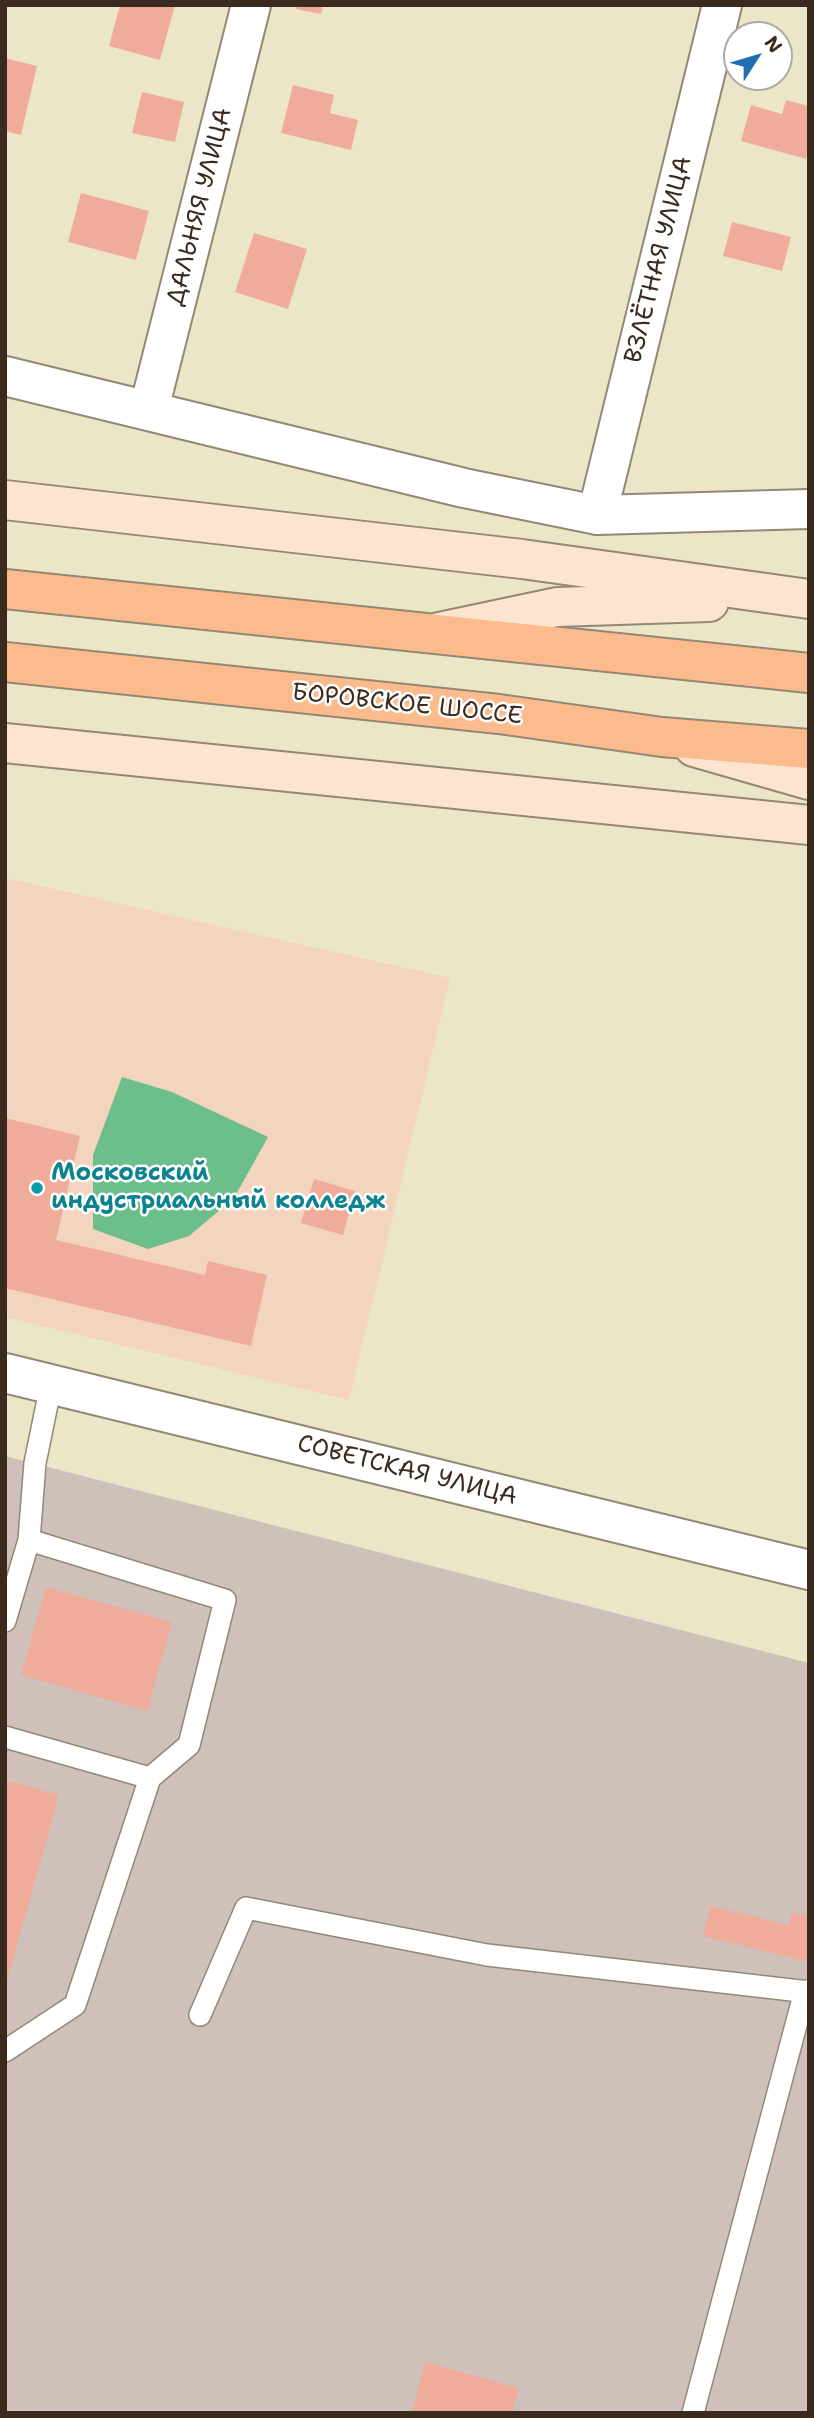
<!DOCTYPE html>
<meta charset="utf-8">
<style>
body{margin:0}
#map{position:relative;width:814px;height:2418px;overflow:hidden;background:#ece6c9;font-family:"Shantell Sans",sans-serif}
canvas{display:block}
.frame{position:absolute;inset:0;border:7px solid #3b2a1e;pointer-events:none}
.north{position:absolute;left:723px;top:21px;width:70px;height:70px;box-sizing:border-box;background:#fff;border:2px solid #b1aaa5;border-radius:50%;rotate:53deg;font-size:19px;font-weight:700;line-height:28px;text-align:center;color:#3b2a1e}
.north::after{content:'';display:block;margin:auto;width:24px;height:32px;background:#1f6fb2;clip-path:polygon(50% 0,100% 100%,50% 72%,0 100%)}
</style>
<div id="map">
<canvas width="814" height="2418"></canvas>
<div class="frame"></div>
<div class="north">N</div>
</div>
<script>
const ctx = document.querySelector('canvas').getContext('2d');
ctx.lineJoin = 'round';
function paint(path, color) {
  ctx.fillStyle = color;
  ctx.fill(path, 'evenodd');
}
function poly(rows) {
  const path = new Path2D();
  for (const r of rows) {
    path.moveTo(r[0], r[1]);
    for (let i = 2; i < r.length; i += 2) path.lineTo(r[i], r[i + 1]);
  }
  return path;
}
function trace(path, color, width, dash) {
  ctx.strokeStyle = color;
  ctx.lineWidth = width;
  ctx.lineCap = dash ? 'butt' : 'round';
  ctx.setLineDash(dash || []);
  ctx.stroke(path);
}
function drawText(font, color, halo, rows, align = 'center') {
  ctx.font = font + ' "Shantell Sans",sans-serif';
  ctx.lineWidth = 5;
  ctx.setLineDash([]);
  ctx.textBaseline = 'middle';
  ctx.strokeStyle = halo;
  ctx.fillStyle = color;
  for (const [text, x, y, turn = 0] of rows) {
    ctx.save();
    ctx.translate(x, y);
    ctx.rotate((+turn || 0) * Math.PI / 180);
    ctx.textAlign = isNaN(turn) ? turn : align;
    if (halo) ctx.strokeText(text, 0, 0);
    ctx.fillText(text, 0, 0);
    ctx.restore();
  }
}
paint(poly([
 [5,878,450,978,349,1400,5,1317]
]), '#f3d4be');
paint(poly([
 [5,1456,809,1663,809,2413,5,2413]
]), '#cfc0ba');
paint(poly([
 [122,1077,172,1092,268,1137,234,1198,189,1236,148,1249,93,1229,93,1155]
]), '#6cbe8a');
paint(poly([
 [120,5,175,5,160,60,109,46],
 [297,5,323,5,321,14,296,9],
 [5,58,37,66,21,135,5,131],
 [293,85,334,95,330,113,358,120,351,150,281,133],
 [142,92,184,102,175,142,132,133],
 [786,100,809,106,809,149,806,159,741,141,751,105,782,114],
 [81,193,149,211,136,260,68,242],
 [732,222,791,237,782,271,723,256],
 [254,233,307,249,288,309,235,292],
 [5,1118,80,1136,56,1240,205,1275,208,1261,267,1275,251,1346,5,1288],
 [314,1179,355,1191,343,1235,301,1223],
 [46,1587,172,1622,147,1711,21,1675],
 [5,1780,59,1795,6,1985,5,1985],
 [711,1906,789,1925,792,1912,809,1916,809,1962,703,1936],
 [425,2362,519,2388,512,2413,412,2413]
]), '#efac9b');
const lane = poly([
 [5,1621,29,1540,35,1463,51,1385],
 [5,1737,150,1778],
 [200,2015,246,1908,487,1955,809,1992],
 [5,2051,75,2005,150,1778,189,1745,225,1600,29,1540],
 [693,2413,805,1991]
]);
const street = poly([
 [5,376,464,488,597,515,809,509],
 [149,409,251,5],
 [597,515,722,5],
 [5,1373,809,1570]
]);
const secondary = poly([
 [5,500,522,559,809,599],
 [439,632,557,607,709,602],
 [5,743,809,825],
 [694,747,809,780]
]);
const primary = poly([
 [5,589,809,673],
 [5,662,499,714,662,737,809,749]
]);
trace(lane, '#948874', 24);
trace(street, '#948874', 42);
trace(secondary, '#948874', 42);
trace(primary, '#948874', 42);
trace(lane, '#fff', 21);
trace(street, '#fff', 38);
trace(secondary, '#fde4d1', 38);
trace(primary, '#fbbb8c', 38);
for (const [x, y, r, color] of [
 [37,1188,7,"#0f9aa8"]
]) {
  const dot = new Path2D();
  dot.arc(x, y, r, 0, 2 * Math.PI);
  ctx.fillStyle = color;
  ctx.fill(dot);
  trace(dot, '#fff', 2.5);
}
drawText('24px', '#3b2a1e', '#fff', [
 ["ДАЛЬНЯЯ УЛИЦА",200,207,-76],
 ["ВЗЛЁТНАЯ УЛИЦА",659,260,-76],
 ["БОРОВСКОЕ ШОССЕ",407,705,6],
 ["СОВЕТСКАЯ УЛИЦА",407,1471,14]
]);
drawText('bold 24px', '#0d838f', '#fff', [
 ["Московский",51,1174],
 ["индустриальный колледж",51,1202]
], 'left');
</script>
